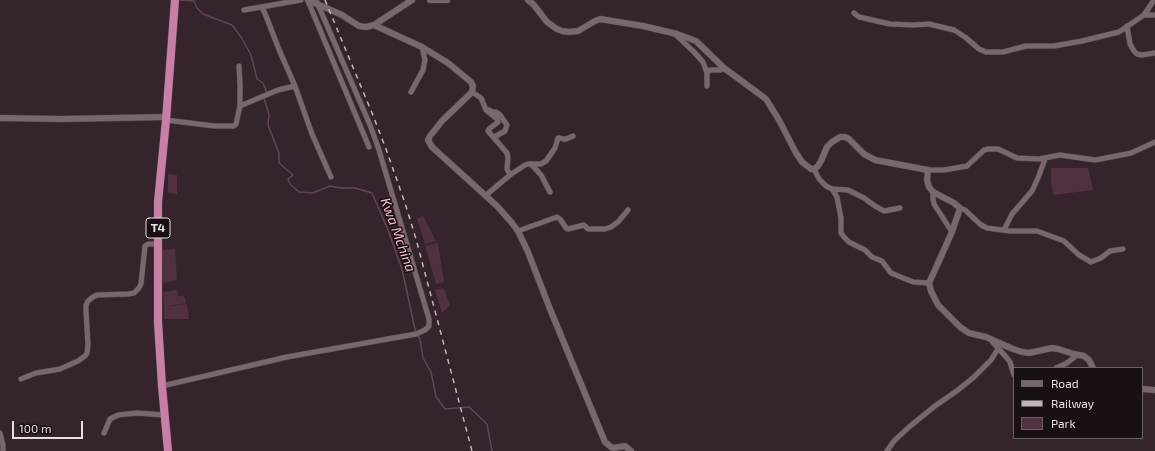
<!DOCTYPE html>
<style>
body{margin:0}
#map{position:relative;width:1155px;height:451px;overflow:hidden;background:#35242d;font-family:"Exo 2",sans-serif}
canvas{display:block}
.legend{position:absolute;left:1013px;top:367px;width:130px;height:72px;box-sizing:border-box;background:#181014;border:1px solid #6c6267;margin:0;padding:5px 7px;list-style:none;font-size:12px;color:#eadee3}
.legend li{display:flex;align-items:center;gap:8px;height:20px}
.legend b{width:20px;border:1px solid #6c6267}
.scale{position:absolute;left:12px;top:421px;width:71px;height:18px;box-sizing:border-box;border:2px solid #eadee3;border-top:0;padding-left:5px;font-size:12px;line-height:14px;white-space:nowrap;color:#eadee3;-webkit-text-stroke:3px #181014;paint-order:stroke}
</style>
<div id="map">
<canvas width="1155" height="451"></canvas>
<ul class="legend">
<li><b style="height:5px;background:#7a666f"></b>Road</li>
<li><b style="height:5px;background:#c2b5bb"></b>Railway</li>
<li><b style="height:11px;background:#513041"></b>Park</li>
</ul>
<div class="scale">100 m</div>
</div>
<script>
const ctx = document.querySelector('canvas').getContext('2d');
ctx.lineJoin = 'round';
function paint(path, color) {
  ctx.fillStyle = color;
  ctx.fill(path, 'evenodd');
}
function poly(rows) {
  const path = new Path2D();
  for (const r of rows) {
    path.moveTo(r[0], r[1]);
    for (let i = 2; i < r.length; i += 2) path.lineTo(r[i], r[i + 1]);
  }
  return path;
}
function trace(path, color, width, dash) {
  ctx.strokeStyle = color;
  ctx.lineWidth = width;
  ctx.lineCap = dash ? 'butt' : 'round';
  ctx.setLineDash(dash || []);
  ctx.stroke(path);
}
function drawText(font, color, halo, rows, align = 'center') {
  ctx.font = font + ' "Exo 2",sans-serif';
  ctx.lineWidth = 3;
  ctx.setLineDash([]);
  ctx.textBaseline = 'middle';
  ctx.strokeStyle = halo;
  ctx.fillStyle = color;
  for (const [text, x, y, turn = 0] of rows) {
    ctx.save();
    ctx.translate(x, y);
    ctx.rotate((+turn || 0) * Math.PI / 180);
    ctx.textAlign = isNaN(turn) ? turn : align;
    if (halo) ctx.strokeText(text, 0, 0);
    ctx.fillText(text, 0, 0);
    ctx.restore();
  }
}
paint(poly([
 [1051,168,1088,168,1093,190,1053,195,1051,182],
 [168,174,177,175,177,194,168,193],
 [423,216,436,241,425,244,417,219],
 [438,243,444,282,436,284,425,246],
 [175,249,177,280,163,283,162,250],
 [444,288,450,305,442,313,435,290],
 [177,290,178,296,184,296,186,303,165,307,187,304,189,319,164,319,164,307,163,292]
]), '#513041');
trace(poly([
 [180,0,194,1,197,8,203,14,232,25,241,37,251,55,257,79,263,83,266,90,266,93],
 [264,98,269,115,268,125,279,153,279,163,293,175,288,179,290,184,299,192,313,193,330,186,341,188,355,188,372,193,388,230,402,269,416,334,420,339,423,358,431,372,436,397,445,409,469,407,487,424,492,451]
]), '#644456', 1.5);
const minor = poly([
 [308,1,369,147],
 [262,7,266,16,280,52,295,86,312,134,331,177],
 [244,10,301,0],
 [854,13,859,17,890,24,913,25,929,24,954,30,965,37,979,49,986,52,1003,52,1026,46,1054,46,1082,41,1119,32,1144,15,1154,0],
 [1144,15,1155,15],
 [1127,26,1130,44,1134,51,1137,54,1142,55,1155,53],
 [675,34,694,52,703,62,707,73,707,86],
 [707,73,710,70,721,70,724,68],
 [411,92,423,70,425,60,422,47],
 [472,92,481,98,486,110,497,119,498,122,489,129,488,131,507,153,508,158,507,169,510,175],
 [240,106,278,90,295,86],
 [489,110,493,112,496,112,500,115,507,125,505,131,494,137],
 [166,120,214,126,234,126,236,124,240,106,240,85,239,66],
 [531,164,541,175,550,192],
 [814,169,819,179,826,186,832,189,848,190,864,198,875,206,884,211,900,208],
 [928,170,944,170,967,166,984,150,988,149,998,149,1017,158,1039,159,1060,155,1095,160,1111,157,1131,153,1155,142],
 [832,189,837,197,841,218,841,233,844,237,849,242,865,250,872,257,882,261,891,273,913,282,929,283],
 [933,192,933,199,934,204,952,232],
 [485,196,510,175,525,165,528,164,541,164,546,161,555,148,558,138,560,138,563,139,566,139,573,136],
 [960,208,965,210,981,225,987,228,1010,231,1037,231,1064,241,1079,255,1091,262,1101,258,1110,251,1123,249],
 [1004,230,1012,214,1032,191,1038,178,1045,159],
 [518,231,557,217,560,219,566,228,568,229,584,225,588,229,605,229,611,227,618,222,628,210],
 [991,340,1007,358,1010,362,1014,375],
 [1056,368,1067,363,1077,355],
 [21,379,36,373,60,369,78,361,85,356,87,353,88,345,86,311,86,305,88,301,93,297,97,295,128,294,134,293,139,288,141,284,145,246,148,244,158,244],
 [162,386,287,357,416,334,425,330,429,326,429,319,379,150,370,125,316,0],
 [0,433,3,445,3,451],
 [104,433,110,419,118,415,137,413,164,415],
 [887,451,894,441,909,427,935,406,958,390,974,377,991,360,998,349]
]);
const tertiary = poly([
 [308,0,342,15,359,26,366,27,374,25,422,47,448,63,471,82,473,86,472,92,442,121,430,136,428,140,432,147,497,206,512,223,518,231,528,252,550,309,605,442,611,447,613,448,625,446,631,451],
 [430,0,447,0],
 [528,0,534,5,547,22,557,29,562,31,569,32,578,31,595,21,600,19,643,26,677,34,696,41,724,68,766,99,779,120,796,153,802,162,811,169,814,169,818,166,821,161,827,147,832,142,840,137,845,137,849,139,864,154,875,160,928,170,927,180,929,187,933,192,954,203,960,208,952,232,929,283,931,291,938,305,960,327,969,333,986,337,1013,349,1022,352,1029,353,1052,348,1058,349,1074,354,1084,356,1089,360,1093,368],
 [374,25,412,0],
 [0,118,61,119,166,117],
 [1142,389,1155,390]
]);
const trunk = poly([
 [168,451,162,386,158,322,158,202,166,120,175,0]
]);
trace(minor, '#4d3f46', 6);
trace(tertiary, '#4d3f46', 7);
trace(trunk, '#4d3f46', 9);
trace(minor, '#7a666f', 5);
trace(tertiary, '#7a666f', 6);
trace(trunk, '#c87fa4', 8);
trace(poly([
 [325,0,372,113,386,149,405,203,416,239,472,451]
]), '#c2b5bb', 1.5, [5, 5]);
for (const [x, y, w] of [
 [158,228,24]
]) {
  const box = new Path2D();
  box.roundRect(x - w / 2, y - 10, w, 20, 3);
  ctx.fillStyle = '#181014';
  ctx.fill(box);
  trace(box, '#eadee3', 1);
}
drawText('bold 12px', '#eadee3', null, [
 ["T4",158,228]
]);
drawText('italic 14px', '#fcbcdb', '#181014', [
 ["Kwa Mchina",398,235,70]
]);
</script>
